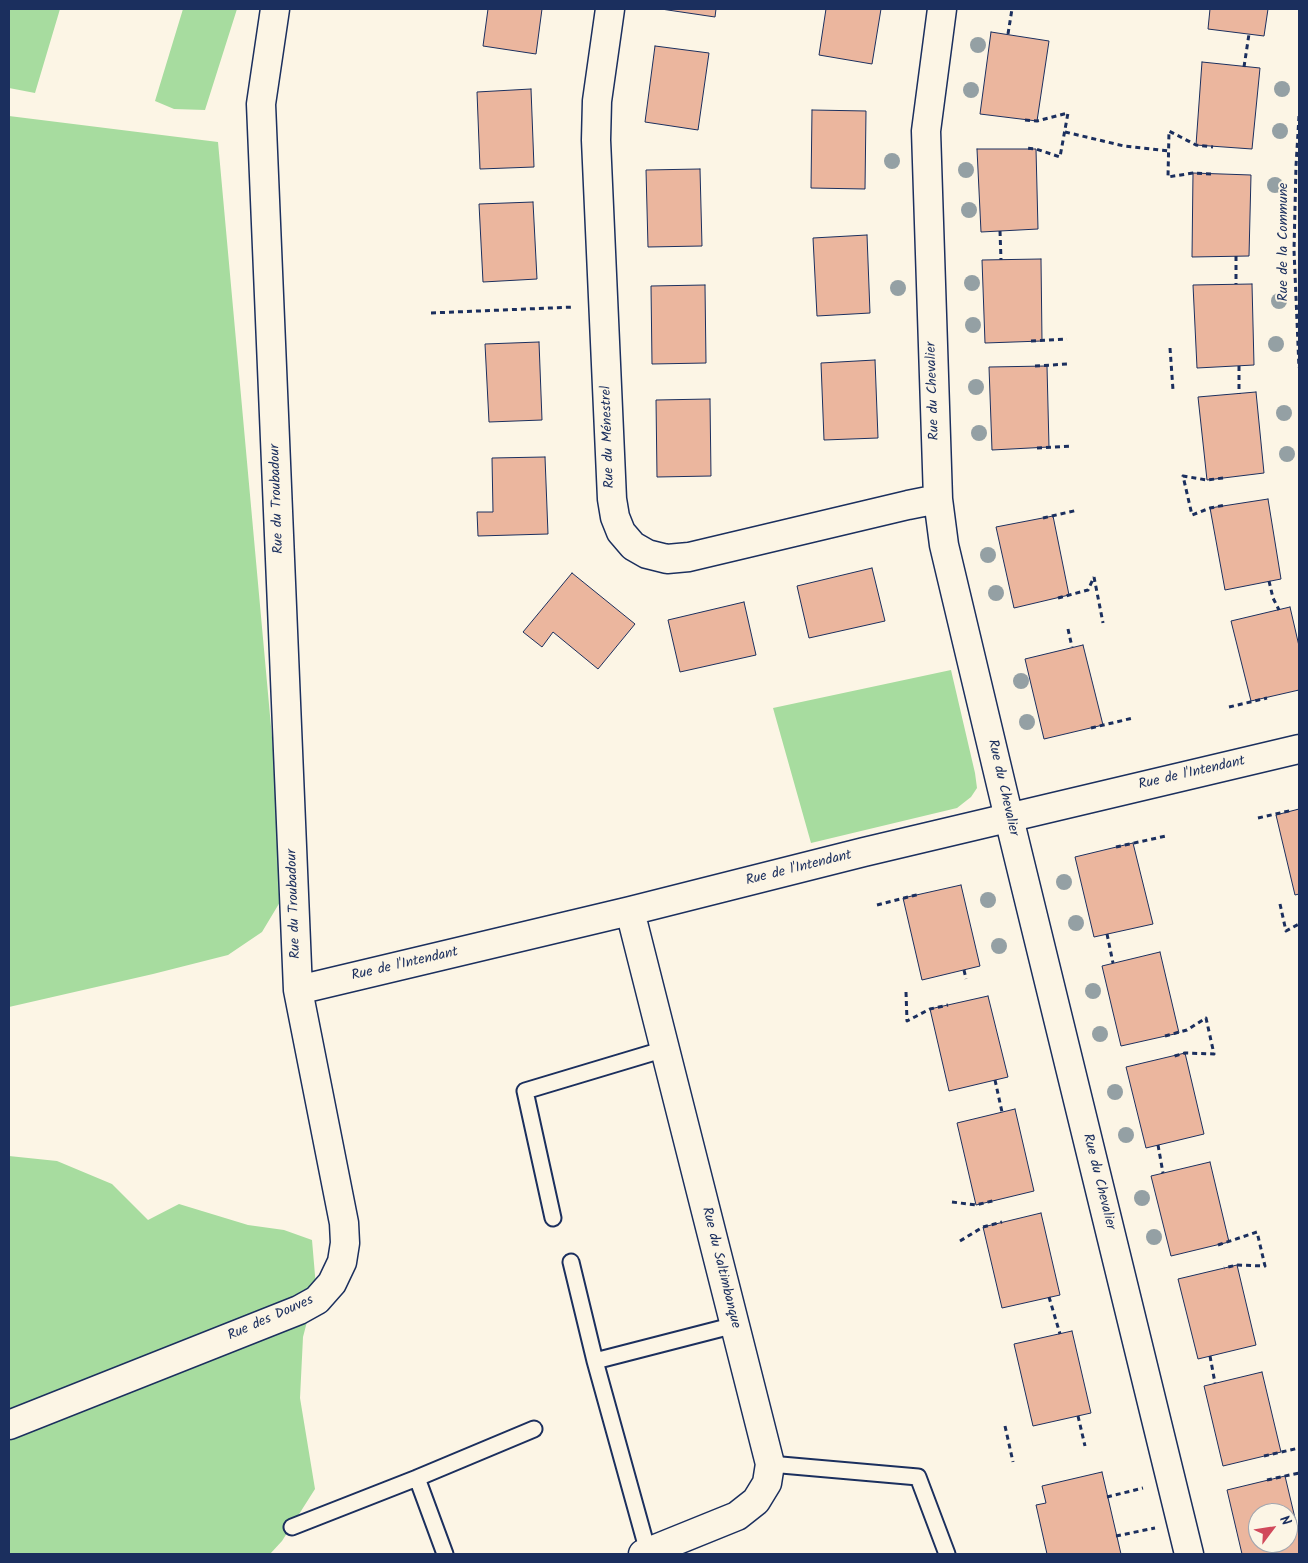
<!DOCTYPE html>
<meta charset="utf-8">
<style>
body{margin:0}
#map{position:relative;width:1308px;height:1563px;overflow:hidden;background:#fcf5e5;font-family:Kalam,sans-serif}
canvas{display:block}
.frame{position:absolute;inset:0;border:10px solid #1b2f5e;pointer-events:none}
.north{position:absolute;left:1248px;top:1503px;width:50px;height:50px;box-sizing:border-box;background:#fcf5e5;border:1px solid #a2a6af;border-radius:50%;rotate:59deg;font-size:14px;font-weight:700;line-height:20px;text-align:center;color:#1b2f5e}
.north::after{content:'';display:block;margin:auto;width:18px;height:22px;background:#d1495b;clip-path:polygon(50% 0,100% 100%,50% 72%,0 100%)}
</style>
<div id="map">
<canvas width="1308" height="1563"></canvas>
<div class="frame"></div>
<div class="north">N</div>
</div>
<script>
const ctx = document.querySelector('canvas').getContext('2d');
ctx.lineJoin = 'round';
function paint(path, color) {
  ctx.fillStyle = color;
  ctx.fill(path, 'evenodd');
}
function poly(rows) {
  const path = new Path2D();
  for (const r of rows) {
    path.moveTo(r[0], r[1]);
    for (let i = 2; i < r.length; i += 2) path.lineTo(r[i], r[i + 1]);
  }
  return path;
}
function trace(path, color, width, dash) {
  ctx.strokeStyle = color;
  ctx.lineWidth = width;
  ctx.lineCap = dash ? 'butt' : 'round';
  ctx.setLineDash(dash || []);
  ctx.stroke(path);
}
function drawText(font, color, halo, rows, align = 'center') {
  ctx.font = font + ' Kalam,sans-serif';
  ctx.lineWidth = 4;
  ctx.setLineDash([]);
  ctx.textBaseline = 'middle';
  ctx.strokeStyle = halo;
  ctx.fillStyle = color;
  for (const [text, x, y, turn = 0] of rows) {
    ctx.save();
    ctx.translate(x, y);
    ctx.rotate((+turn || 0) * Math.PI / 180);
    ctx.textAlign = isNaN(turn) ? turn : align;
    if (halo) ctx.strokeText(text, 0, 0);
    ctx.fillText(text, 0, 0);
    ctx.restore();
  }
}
paint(poly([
 [9,9,60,9,35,93,9,88],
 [183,9,237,9,205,110,174,109,155,101],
 [9,116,218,142,286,892,262,932,228,955,153,974,9,1007],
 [951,670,975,773,977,788,971,797,957,808,811,843,773,708],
 [9,1156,57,1161,112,1184,148,1220,179,1204,248,1225,284,1230,312,1240,316,1287,303,1337,300,1398,315,1489,282,1541,270,1554,9,1554]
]), '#a7dc9f');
const building = poly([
 [488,9,542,9,536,54,483,46,488,9],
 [661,9,716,9,715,17,661,9],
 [826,9,881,9,872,64,819,55,826,9],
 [1210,9,1268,9,1264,36,1208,29,1210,9],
 [991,32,1049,41,1037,121,980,114,991,32],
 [655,46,709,53,698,130,645,122,655,46],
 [1202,62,1260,68,1252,149,1196,145,1202,62],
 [531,89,534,167,480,169,477,92,531,89],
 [812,110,866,111,865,189,811,188,812,110],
 [977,149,1036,149,1038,229,981,232,977,149],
 [700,169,702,246,648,247,646,170,700,169],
 [1193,173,1251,175,1249,256,1192,257,1193,173],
 [533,202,537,279,483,282,479,204,533,202],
 [867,235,870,313,817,316,813,238,867,235],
 [1041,259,1042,341,985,343,982,260,1041,259],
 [1252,284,1254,365,1197,368,1193,285,1252,284],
 [705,285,706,363,652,364,651,286,705,285],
 [539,342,542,420,489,422,485,344,539,342],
 [875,360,878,438,824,440,821,363,875,360],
 [1047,366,1049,447,992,450,989,367,1047,366],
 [1256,392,1264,473,1207,480,1198,397,1256,392],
 [710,399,711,476,657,477,656,400,710,399],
 [545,457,548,534,478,536,477,512,493,512,492,458,545,457],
 [1268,499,1281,579,1225,590,1210,508,1268,499],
 [1053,516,1069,595,1014,608,996,527,1053,516],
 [872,568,885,621,809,638,797,586,872,568],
 [572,573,635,624,598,669,553,632,542,647,523,632,572,573],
 [744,602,756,655,680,672,668,620,744,602],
 [1290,607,1299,646,1299,690,1251,701,1231,621,1290,607],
 [1083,645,1103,725,1044,739,1025,659,1083,645],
 [1299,809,1299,894,1295,895,1276,815,1299,809],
 [1133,843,1153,924,1094,937,1075,857,1133,843],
 [961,885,980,966,922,980,903,898,961,885],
 [1160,952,1179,1033,1121,1046,1102,966,1160,952],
 [988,996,1008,1077,949,1091,930,1009,988,996],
 [1185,1053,1204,1134,1146,1148,1126,1067,1185,1053],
 [1015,1109,1034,1191,976,1205,957,1123,1015,1109],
 [1210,1162,1229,1242,1171,1256,1151,1176,1210,1162],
 [1041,1213,1060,1295,1002,1308,983,1227,1041,1213],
 [1237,1265,1256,1345,1198,1359,1178,1279,1237,1265],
 [1072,1331,1091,1413,1033,1426,1014,1344,1072,1331],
 [1262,1372,1281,1452,1223,1466,1204,1386,1262,1372],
 [1102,1472,1121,1554,1047,1554,1036,1505,1046,1503,1042,1486,1102,1472],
 [1285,1476,1299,1535,1299,1554,1242,1554,1227,1490,1285,1476],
 [1258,1513,1288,1513,1288,1543,1258,1543,1258,1513]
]);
paint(building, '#ebb69e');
trace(building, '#1b2f5e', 1);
const service = poly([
 [553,1218,525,1091,665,1049],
 [571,1262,595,1361,648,1552],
 [595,1361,735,1325],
 [770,1464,918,1477,947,1554],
 [417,1478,445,1554],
 [292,1527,417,1478,534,1429]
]);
const minor = poly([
 [610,9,597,101,596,140,612,499,615,517,621,532,633,546,647,554,667,559,689,557,908,505,938,499],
 [942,9,926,131,938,499,944,545,1009,818,1189,1554],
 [630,911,770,1464,767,1483,756,1501,737,1516,643,1554],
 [298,990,630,911,864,852,1299,749],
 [9,1425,299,1310,317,1300,332,1283,342,1262,345,1243,344,1223,298,990,261,104,275,9]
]);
trace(service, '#1b2f5e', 19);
trace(minor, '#1b2f5e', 31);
trace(poly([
 [1008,34,1012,9],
 [1244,67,1249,34],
 [1299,116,1296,166,1294,250,1299,368],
 [1025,120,1037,121,1068,113,1060,157,1036,149,1025,148],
 [1065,132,1124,146,1169,151],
 [1211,174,1193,173,1168,177,1169,131,1196,145,1213,147],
 [1000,231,1001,260],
 [1236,256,1236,284],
 [431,313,574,307],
 [1031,341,1067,339],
 [1170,348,1173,390],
 [1035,366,1068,364],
 [1239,366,1239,394],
 [1037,448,1072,446],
 [1223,478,1207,480,1183,476,1192,515,1210,508,1225,505],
 [1043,518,1078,510],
 [1094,577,1103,623],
 [1269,581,1273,598,1279,610],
 [1058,598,1088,590,1094,577],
 [1068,629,1072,647],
 [1229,707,1267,698],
 [1091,728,1133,718],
 [1258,818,1293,810],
 [1116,847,1166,836],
 [1280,904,1286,931,1299,924],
 [877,905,920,894],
 [1107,934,1113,963],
 [964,970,966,979],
 [906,992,907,1021,930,1009,948,1005],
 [1165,1036,1187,1030,1206,1018,1214,1054,1185,1053,1171,1057],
 [995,1080,1002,1112],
 [1158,1145,1163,1173],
 [952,1202,976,1205,996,1200],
 [960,1241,983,1227,1002,1222],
 [1218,1245,1257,1232,1265,1266,1237,1265,1224,1268],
 [1049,1297,1060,1334],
 [1210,1356,1215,1383],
 [1078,1416,1085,1446],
 [1005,1426,1013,1462],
 [1264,1456,1299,1448],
 [1267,1480,1299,1473],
 [1107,1497,1143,1488],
 [1116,1536,1155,1528]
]), '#1b2f5e', 3, [5, 4]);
trace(service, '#fcf5e5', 15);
trace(minor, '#fcf5e5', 28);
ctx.fillStyle = '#94a0a4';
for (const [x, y] of [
 [978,45],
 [1282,89],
 [971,90],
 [1280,131],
 [892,161],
 [966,170],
 [1275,185],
 [969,210],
 [972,283],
 [898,288],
 [1279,301],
 [973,325],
 [1276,344],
 [976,387],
 [1284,413],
 [979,433],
 [1287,454],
 [988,555],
 [996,593],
 [1021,681],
 [1027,722],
 [1064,882],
 [988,900],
 [1076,923],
 [999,946],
 [1093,991],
 [1100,1034],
 [1115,1092],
 [1126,1135],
 [1142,1198],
 [1154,1237]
]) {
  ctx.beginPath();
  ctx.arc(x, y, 8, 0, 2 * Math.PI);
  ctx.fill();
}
drawText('14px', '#1b2f5e', '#fcf5e5', [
 ["Rue de la Commune",1285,242,-90],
 ["Rue du Chevalier",934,391,-92],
 ["Rue du Ménestrel",609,437,-92],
 ["Rue du Troubadour",278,499,-92],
 ["Rue de l'Intendant",1192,774,-13],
 ["Rue du Chevalier",1002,788,77],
 ["Rue de l'Intendant",799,869,-14],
 ["Rue du Troubadour",295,904,-92],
 ["Rue de l'Intendant",405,965,-13],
 ["Rue du Chevalier",1098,1182,76],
 ["Rue du Saltimbanque",720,1268,76],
 ["Rue des Douves",271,1319,-24]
]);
</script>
